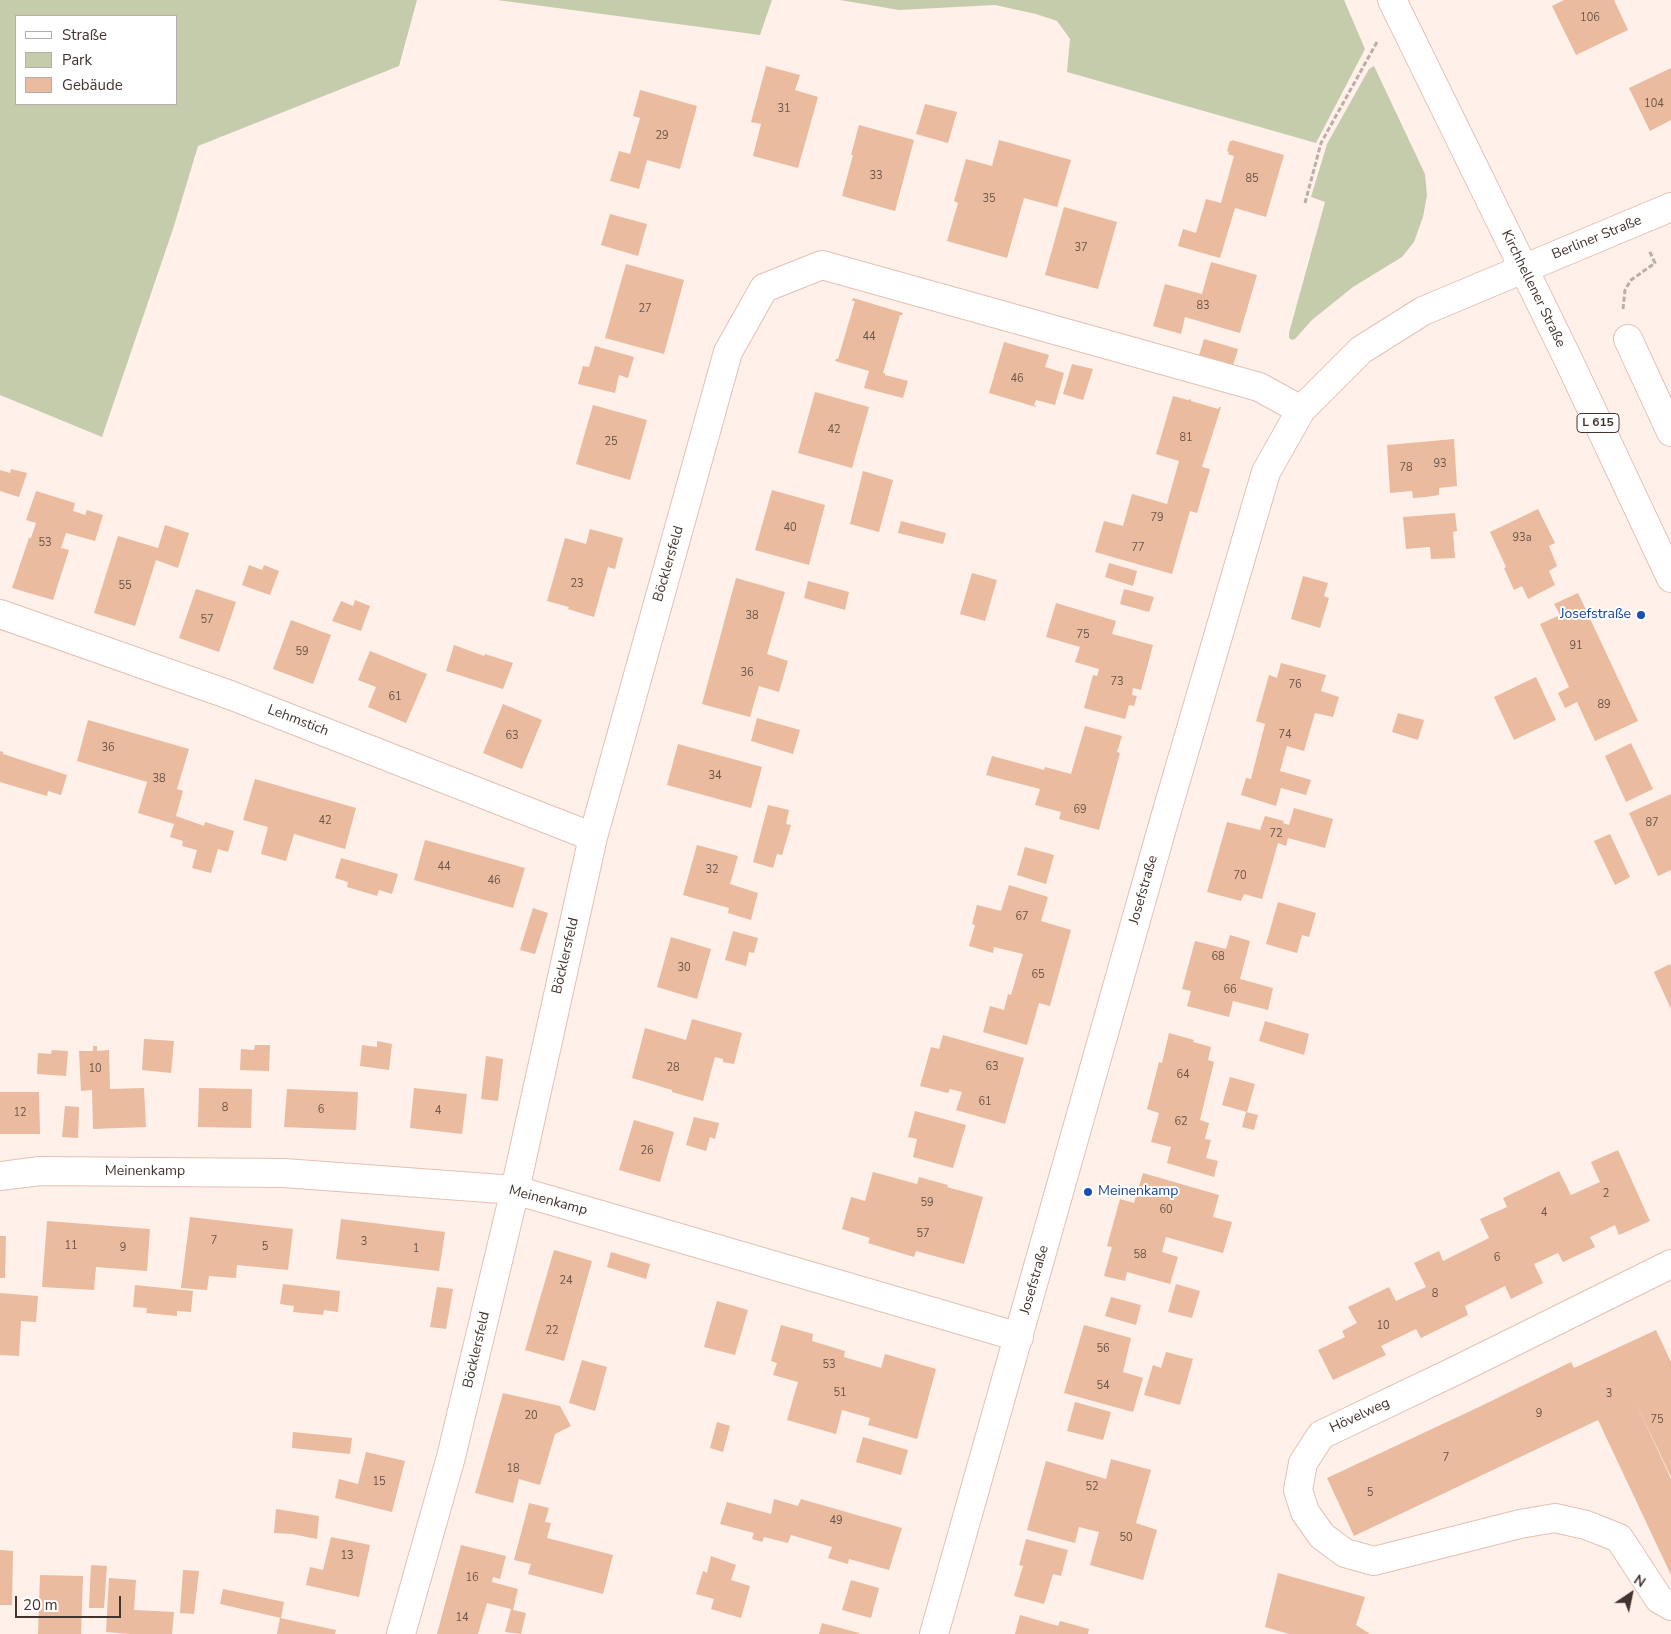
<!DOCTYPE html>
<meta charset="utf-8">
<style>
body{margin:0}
#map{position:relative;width:1671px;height:1634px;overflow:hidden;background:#fff0ea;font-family:"Nunito Sans",sans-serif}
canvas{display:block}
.legend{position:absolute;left:15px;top:15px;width:162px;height:90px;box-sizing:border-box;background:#fff;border:1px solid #b3adab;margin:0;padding:6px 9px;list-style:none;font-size:15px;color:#41332d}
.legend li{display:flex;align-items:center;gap:10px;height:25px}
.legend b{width:25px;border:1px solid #b3adab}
.north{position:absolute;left:1606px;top:1569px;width:50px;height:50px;-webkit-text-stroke:4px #fff;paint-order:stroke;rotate:34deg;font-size:14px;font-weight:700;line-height:20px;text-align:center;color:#41332d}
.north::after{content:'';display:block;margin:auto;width:18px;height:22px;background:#41332d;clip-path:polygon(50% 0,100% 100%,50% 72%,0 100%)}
.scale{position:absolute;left:15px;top:1596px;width:106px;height:22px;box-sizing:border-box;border:2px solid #41332d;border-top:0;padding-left:6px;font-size:15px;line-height:18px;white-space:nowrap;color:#41332d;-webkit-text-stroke:4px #fff;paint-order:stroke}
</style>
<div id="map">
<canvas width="1671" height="1634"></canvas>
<ul class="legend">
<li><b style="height:6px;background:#fff"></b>Straße</li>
<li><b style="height:14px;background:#c5ccac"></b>Park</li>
<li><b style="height:14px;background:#eabb9e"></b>Gebäude</li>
</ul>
<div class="north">N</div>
<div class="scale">20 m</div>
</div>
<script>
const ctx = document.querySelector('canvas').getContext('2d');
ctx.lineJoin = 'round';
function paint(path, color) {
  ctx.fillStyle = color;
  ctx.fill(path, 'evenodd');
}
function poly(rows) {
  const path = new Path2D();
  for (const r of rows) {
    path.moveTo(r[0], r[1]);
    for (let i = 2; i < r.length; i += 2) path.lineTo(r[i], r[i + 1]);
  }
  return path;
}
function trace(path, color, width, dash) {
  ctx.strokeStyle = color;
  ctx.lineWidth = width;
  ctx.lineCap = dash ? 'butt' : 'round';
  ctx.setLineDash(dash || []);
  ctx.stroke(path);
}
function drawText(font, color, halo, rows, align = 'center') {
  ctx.font = font + ' "Nunito Sans",sans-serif';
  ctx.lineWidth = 4;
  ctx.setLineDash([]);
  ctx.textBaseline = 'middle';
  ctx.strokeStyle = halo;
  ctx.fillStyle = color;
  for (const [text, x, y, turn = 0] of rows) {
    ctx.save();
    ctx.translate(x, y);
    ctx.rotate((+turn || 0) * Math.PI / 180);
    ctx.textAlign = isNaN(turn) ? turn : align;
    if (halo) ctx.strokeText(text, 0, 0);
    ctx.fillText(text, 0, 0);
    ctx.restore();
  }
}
paint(poly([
 [0,0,417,0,399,66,198,146,173,229,102,437,0,395],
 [16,16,176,16,176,104,16,104],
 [497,0,772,0,760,35],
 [840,0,1344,0,1365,49,1316,143,1067,72,1070,39,1057,21,1036,14,995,5,899,10],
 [1374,66,1425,174,1427,195,1423,217,1414,242,1402,257,1353,287,1312,320,1295,339,1292,340,1289,338,1289,333,1325,202,1311,197,1327,144,1369,69]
]), '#c5ccac');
paint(poly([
 [1564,0,1614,0,1628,30,1576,55,1552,6],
 [766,66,800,75,795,90,818,97,798,168,753,156,761,124,751,122],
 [1671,68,1671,120,1650,131,1629,88],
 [640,90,697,106,680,169,647,160,639,189,610,181,619,151,630,154,640,118,633,116],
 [925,104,957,112,948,143,916,134],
 [859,125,914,140,895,211,842,196,853,155,851,155],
 [999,140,1071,160,1057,207,1024,198,1007,258,947,241,958,203,954,201,966,159,992,166],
 [1232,140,1284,155,1266,217,1235,208,1220,258,1178,246,1183,229,1196,233,1206,199,1221,203,1234,156,1228,154,1229,152,1227,151,1230,141,1232,141],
 [1064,207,1117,222,1098,289,1045,275],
 [610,214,647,224,638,256,601,245],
 [1211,262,1257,275,1240,333,1185,317,1181,334,1153,326,1165,284,1202,294],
 [626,264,684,280,664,354,605,338],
 [853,298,903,313,902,315,900,315,883,373,885,373,885,375,908,381,903,398,864,388,869,371,835,361,836,359,838,359,855,301,852,301],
 [1204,339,1238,349,1231,372,1197,362],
 [1004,342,1049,355,1045,367,1064,373,1055,405,1036,400,1034,405,1036,406,1036,407,989,393],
 [595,346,634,357,628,378,619,375,615,393,578,384,583,366,589,367],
 [1072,364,1093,369,1083,400,1063,394],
 [815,392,869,407,852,468,798,453],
 [1173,396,1188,400,1191,399,1191,401,1218,409,1219,407,1221,407,1202,467,1210,469,1197,513,1190,511,1172,574,1095,552,1104,521,1123,526,1132,494,1167,504,1179,461,1156,454],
 [593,405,647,420,630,480,576,464],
 [1454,439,1457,486,1439,488,1439,495,1426,497,1413,498,1412,491,1390,493,1387,445],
 [11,469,27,473,19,497,0,491,0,470,10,473],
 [863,471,893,480,879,532,850,524],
 [772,490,825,505,809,565,755,550],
 [36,491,75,503,73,511,85,515,87,510,103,515,95,541,66,533,61,548,69,550,53,600,12,588,29,538,31,538,36,523,26,520],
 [1538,509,1555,543,1549,546,1557,566,1549,571,1555,585,1528,599,1522,586,1514,590,1504,568,1506,567,1490,532],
 [1455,513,1457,531,1453,532,1455,558,1431,559,1430,547,1406,549,1403,517],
 [901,521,946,533,943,544,898,533],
 [165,525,189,533,178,568,156,560,135,626,94,613,118,536,158,548],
 [590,529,623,538,615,569,608,567,594,617,568,609,569,607,547,601,565,538,586,544],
 [1109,563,1137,571,1133,586,1105,577],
 [249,565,262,570,264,565,279,571,270,595,242,585],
 [972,573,997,580,985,621,960,614],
 [1303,576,1328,583,1324,596,1329,598,1320,628,1291,619],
 [736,578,785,592,767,654,788,661,779,692,759,686,750,717,702,704],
 [808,581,849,592,845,610,804,598],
 [196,589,236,602,219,652,179,638],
 [1124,589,1154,597,1149,612,1120,604],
 [1578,593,1638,721,1595,741,1577,702,1565,708,1558,693,1569,687,1540,624,1560,615,1554,604],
 [355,600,370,606,361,631,332,621,341,601,353,606],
 [1056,603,1116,621,1112,634,1153,645,1141,690,1133,688,1132,695,1137,696,1134,706,1129,705,1125,719,1084,708,1093,675,1097,676,1099,669,1075,662,1080,647,1046,637],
 [291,620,331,635,313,684,273,669],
 [454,645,484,656,485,654,513,663,503,689,446,671],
 [370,651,427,674,406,723,368,707,376,687,358,680],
 [1281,663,1326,675,1321,691,1339,697,1333,717,1315,713,1304,751,1287,746,1280,771,1311,780,1306,795,1281,788,1276,806,1241,795,1246,778,1251,779,1265,724,1256,721,1269,675,1277,678],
 [1536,677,1556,720,1514,740,1494,697],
 [503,704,542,720,522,769,483,753],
 [1398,713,1424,720,1418,740,1392,732],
 [757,718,800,730,793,754,751,741],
 [88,720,189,749,177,789,183,791,176,816,204,826,205,822,234,831,228,852,218,849,211,873,192,868,197,850,182,846,183,841,170,837,174,824,138,813,147,782,77,761],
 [1085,726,1122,736,1117,752,1120,753,1099,830,1059,819,1061,812,1035,805,1040,789,986,775,992,756,1044,770,1045,767,1071,774],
 [1631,743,1653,789,1626,802,1605,756],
 [678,744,762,767,751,808,667,785],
 [0,751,3,752,3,754,67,775,61,795,48,791,47,796,0,782],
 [255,779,356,808,345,849,294,834,286,861,261,854,268,827,243,820],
 [1671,794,1671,870,1658,876,1629,813],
 [768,805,789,810,786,824,791,825,782,855,777,854,773,868,753,862],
 [1294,808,1333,819,1325,848,1288,838,1286,846,1278,843,1262,899,1244,894,1241,901,1207,892,1227,822,1260,830,1265,816,1284,821,1283,823,1289,825],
 [1610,834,1630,877,1615,885,1594,841],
 [425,840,525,868,513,908,414,880],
 [697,845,738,856,730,884,758,893,751,920,728,913,729,908,683,895],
 [1025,847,1054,855,1046,884,1017,875],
 [341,858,398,874,392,894,379,890,377,896,347,887,348,882,335,878],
 [1009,885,1048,897,1041,921,1071,930,1050,1006,1039,1003,1027,1045,983,1032,990,1006,1004,1010,1008,994,1011,995,1023,954,994,947,993,953,969,946,975,925,972,924,977,905,1001,911],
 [1278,902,1316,913,1309,937,1302,935,1297,953,1266,944],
 [533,908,548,913,535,954,520,950],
 [733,931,758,938,754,953,749,952,746,966,725,960],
 [1230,935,1250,941,1240,979,1273,988,1268,1010,1233,1001,1229,1017,1187,1006,1191,991,1182,989,1195,941,1226,949],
 [671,937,711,949,697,999,657,987],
 [1670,964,1671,967,1671,1009,1654,972],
 [692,1019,742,1033,734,1064,723,1062,723,1059,715,1057,703,1101,672,1092,672,1090,632,1078,645,1028,686,1040],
 [1265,1021,1309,1034,1304,1055,1259,1041],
 [1169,1033,1194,1040,1193,1042,1211,1047,1208,1060,1214,1062,1200,1120,1209,1123,1205,1139,1211,1140,1206,1158,1218,1161,1214,1177,1167,1163,1171,1147,1151,1142,1159,1113,1147,1109,1159,1062,1162,1063],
 [943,1035,1024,1058,1005,1124,956,1110,962,1092,950,1089,948,1093,920,1086,931,1047,939,1049],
 [144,1039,174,1041,171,1073,142,1070],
 [377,1041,392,1044,389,1070,360,1066,362,1045,377,1047],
 [255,1045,270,1045,269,1071,240,1070,241,1049,254,1050],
 [93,1046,97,1046,97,1051,109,1050,110,1089,144,1088,146,1127,93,1129,92,1090,81,1091,79,1051,93,1051],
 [52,1050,68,1051,66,1076,37,1074,38,1053,51,1054],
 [486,1056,503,1059,498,1101,481,1099],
 [1230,1077,1255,1084,1247,1112,1222,1105],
 [199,1088,252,1089,251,1128,198,1127],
 [414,1088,467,1094,462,1134,410,1128],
 [287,1089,358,1092,356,1130,284,1127],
 [0,1092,39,1092,40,1134,0,1134],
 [65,1106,79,1107,78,1138,62,1137],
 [915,1111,966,1125,953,1168,913,1157,917,1139,908,1137],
 [1246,1112,1258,1115,1254,1130,1242,1127],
 [694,1117,719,1123,715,1139,710,1137,706,1151,686,1145],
 [634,1120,674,1132,660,1182,619,1170],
 [1618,1150,1650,1221,1619,1235,1615,1225,1590,1237,1595,1247,1563,1262,1558,1253,1534,1264,1543,1283,1511,1299,1505,1286,1465,1306,1468,1315,1421,1338,1416,1329,1381,1346,1386,1355,1333,1380,1318,1350,1345,1337,1342,1331,1357,1323,1348,1307,1389,1287,1396,1301,1426,1287,1414,1263,1439,1251,1443,1261,1489,1238,1480,1219,1507,1207,1503,1198,1559,1171,1571,1195,1600,1182,1591,1162],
 [873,1172,917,1184,919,1177,948,1185,947,1187,983,1197,964,1264,916,1251,914,1257,868,1243,870,1238,842,1229,851,1197,865,1201],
 [1143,1173,1219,1195,1213,1217,1232,1222,1223,1253,1166,1237,1162,1252,1178,1257,1170,1284,1127,1272,1125,1281,1104,1276,1112,1247,1107,1246,1120,1199,1134,1203],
 [190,1217,293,1229,288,1270,237,1265,236,1278,209,1276,207,1290,181,1288],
 [341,1219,445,1232,439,1271,336,1259],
 [47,1221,150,1229,147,1271,96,1267,94,1290,42,1287],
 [0,1236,6,1236,5,1278,0,1278],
 [554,1250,592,1261,564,1361,525,1350],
 [611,1252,650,1264,646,1279,607,1267],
 [283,1284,340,1291,338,1312,324,1310,323,1315,293,1312,294,1306,280,1304],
 [1176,1284,1200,1291,1192,1318,1168,1312],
 [135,1285,193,1291,191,1312,177,1311,177,1316,146,1313,147,1308,133,1307],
 [437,1287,453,1289,446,1329,430,1327],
 [0,1293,38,1296,36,1322,21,1321,19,1356,0,1355],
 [1111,1297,1141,1305,1136,1325,1105,1316],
 [717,1301,748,1310,735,1355,704,1347],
 [781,1325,813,1334,812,1341,845,1351,844,1357,881,1368,885,1354,936,1369,917,1439,868,1425,870,1418,842,1410,836,1434,787,1420,798,1382,773,1375,777,1363,771,1361],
 [1084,1325,1131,1338,1123,1372,1143,1378,1133,1412,1064,1393],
 [1656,1330,1671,1362,1671,1477,1633,1397,1671,1479,1671,1575,1598,1420,1354,1536,1327,1478,1479,1407,1571,1362,1574,1368],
 [1166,1352,1193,1359,1180,1405,1144,1395,1153,1365,1161,1368],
 [582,1360,607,1367,595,1411,569,1403],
 [503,1393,560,1406,571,1426,555,1434,540,1485,519,1479,513,1503,475,1493],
 [1075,1402,1111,1412,1103,1440,1067,1431],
 [717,1422,730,1426,723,1452,710,1448],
 [293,1432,352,1438,350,1454,292,1448],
 [863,1437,908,1450,901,1475,856,1462],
 [366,1452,405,1461,392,1512,335,1498,339,1479,358,1484],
 [1111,1459,1151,1470,1136,1523,1157,1530,1143,1580,1090,1565,1099,1532,1079,1527,1075,1543,1027,1530,1046,1461,1106,1479],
 [774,1499,798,1506,801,1499,902,1528,889,1570,849,1559,848,1564,828,1558,832,1547,791,1535,788,1543,764,1537,762,1542,752,1539,754,1533,720,1524,727,1502,771,1514],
 [529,1503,549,1508,545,1522,551,1523,547,1538,613,1555,603,1594,528,1574,531,1564,514,1560],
 [276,1509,319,1516,317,1539,292,1534,274,1533],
 [331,1537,370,1545,359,1597,306,1585,310,1567,323,1570],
 [1026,1539,1068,1550,1061,1576,1053,1574,1044,1604,1014,1596,1023,1566,1019,1565],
 [461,1545,506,1556,500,1579,493,1577,492,1582,518,1589,513,1610,526,1613,521,1634,505,1632,511,1609,487,1603,478,1634,437,1634],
 [0,1550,13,1551,12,1605,0,1605],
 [711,1556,736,1565,731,1580,750,1586,741,1618,711,1609,714,1599,696,1594,703,1571,707,1573],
 [91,1565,107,1566,104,1608,89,1608],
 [183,1570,199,1571,194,1614,180,1613],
 [1278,1573,1365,1597,1356,1625,1370,1634,1289,1634,1265,1627],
 [40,1575,83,1576,81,1634,38,1634],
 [109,1578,136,1580,134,1610,174,1612,172,1634,130,1634,106,1632],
 [851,1580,879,1588,871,1618,842,1610],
 [223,1589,284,1602,281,1618,220,1604],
 [1020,1615,1058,1626,1060,1621,1089,1629,1088,1634,1015,1634],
 [280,1618,336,1630,335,1634,277,1634],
 [822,1623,859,1633,859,1634,819,1634]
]), '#eabb9e');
const minor = poly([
 [1628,339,1671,432],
 [0,614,230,695,593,837],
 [0,1176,40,1171,284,1173,515,1190,1019,1337],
 [1671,1264,1459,1369,1321,1435,1303,1463,1298,1490,1305,1512,1322,1536,1345,1553,1374,1561,1520,1524,1555,1518,1586,1525,1619,1538,1659,1599,1671,1606],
 [401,1634,451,1457,515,1190,593,837,728,352,764,288,822,265,1259,387,1301,410],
 [934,1634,1164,821,1266,472,1301,410,1361,350,1423,311,1671,207]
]);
const major = poly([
 [1392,0,1567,357,1671,578]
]);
trace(minor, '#e4c0b2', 30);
trace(major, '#e4c0b2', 30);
trace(poly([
 [1305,203,1321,143,1377,42],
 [1623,309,1625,290,1631,280,1655,263,1649,250]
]), '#bbada7', 3, [5, 2.5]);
trace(minor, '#fff', 28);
trace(major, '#fff', 28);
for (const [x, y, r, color] of [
 [1641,615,5,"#1a4fb4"],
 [1088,1192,5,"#1a4fb4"]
]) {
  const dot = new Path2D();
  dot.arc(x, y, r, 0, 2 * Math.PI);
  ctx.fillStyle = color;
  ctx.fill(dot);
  trace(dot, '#fff', 2);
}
drawText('11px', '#6b5549', null, [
 ["106",1590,18],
 ["104",1654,104],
 ["31",784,109],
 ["29",662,136],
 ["33",876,176],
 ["85",1252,179],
 ["35",989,199],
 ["37",1081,248],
 ["83",1203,306],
 ["27",645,309],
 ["44",869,337],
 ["46",1017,379],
 ["42",834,430],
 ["81",1186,438],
 ["25",611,442],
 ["93",1440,464],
 ["78",1406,468],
 ["79",1157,518],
 ["40",790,528],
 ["93a",1522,538],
 ["53",45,543],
 ["77",1138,548],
 ["23",577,584],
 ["55",125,586],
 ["38",752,616],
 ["57",207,620],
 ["75",1083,635],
 ["91",1576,646],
 ["59",302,652],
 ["36",747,673],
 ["73",1117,682],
 ["76",1295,685],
 ["61",395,697],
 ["89",1604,705],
 ["74",1285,735],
 ["63",512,736],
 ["36",108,748],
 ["34",715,776],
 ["38",159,779],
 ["69",1080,810],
 ["42",325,821],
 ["87",1652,823],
 ["72",1276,834],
 ["44",444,867],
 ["32",712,870],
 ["70",1240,876],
 ["46",494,881],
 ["67",1022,917],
 ["68",1218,957],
 ["30",684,968],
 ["65",1038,975],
 ["66",1230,990],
 ["63",992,1067],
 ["28",673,1068],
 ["10",95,1069],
 ["64",1183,1075],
 ["61",985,1102],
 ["8",225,1108],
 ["6",321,1110],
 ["4",438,1111],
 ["12",20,1113],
 ["62",1181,1122],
 ["26",647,1151],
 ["2",1606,1194],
 ["59",927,1203],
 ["60",1166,1210],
 ["4",1544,1213],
 ["57",923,1234],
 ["7",214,1241],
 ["3",364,1242],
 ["11",71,1246],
 ["5",265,1247],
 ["9",123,1248],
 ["1",416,1249],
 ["58",1140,1255],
 ["6",1497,1258],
 ["24",566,1281],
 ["8",1435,1294],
 ["10",1383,1326],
 ["22",552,1331],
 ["56",1103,1349],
 ["53",829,1365],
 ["54",1103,1386],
 ["51",840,1393],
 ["3",1609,1394],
 ["9",1539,1414],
 ["20",531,1416],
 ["75",1657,1420],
 ["7",1446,1458],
 ["18",513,1469],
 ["15",379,1482],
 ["52",1092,1487],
 ["5",1370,1493],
 ["49",836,1521],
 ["50",1126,1538],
 ["13",347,1556],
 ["16",472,1578],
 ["14",462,1618]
]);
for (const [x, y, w] of [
 [1598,423,42]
]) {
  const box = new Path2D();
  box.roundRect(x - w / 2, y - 9.5, w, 19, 4);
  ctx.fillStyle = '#fff';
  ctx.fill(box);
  trace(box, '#41332d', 1);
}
drawText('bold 12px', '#41332d', null, [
 ["L 615",1598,423]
]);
drawText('14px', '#41332d', '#fff', [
 ["Berliner Straße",1597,238,-22],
 ["Kirchhellener Straße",1533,289,64],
 ["Böcklersfeld",669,564,-74],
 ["Lehmstich",298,721,21],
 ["Josefstraße",1144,890,-74],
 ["Böcklersfeld",566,956,-77],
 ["Meinenkamp",145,1172],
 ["Meinenkamp",548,1201,15],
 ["Josefstraße",1035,1280,-74],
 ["Böcklersfeld",477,1350,-77],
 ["Hövelweg",1360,1416,-25]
]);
drawText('14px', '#164399', '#fff', [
 ["Josefstraße",1631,615],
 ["Meinenkamp",1098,1192,"left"]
], 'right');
</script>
